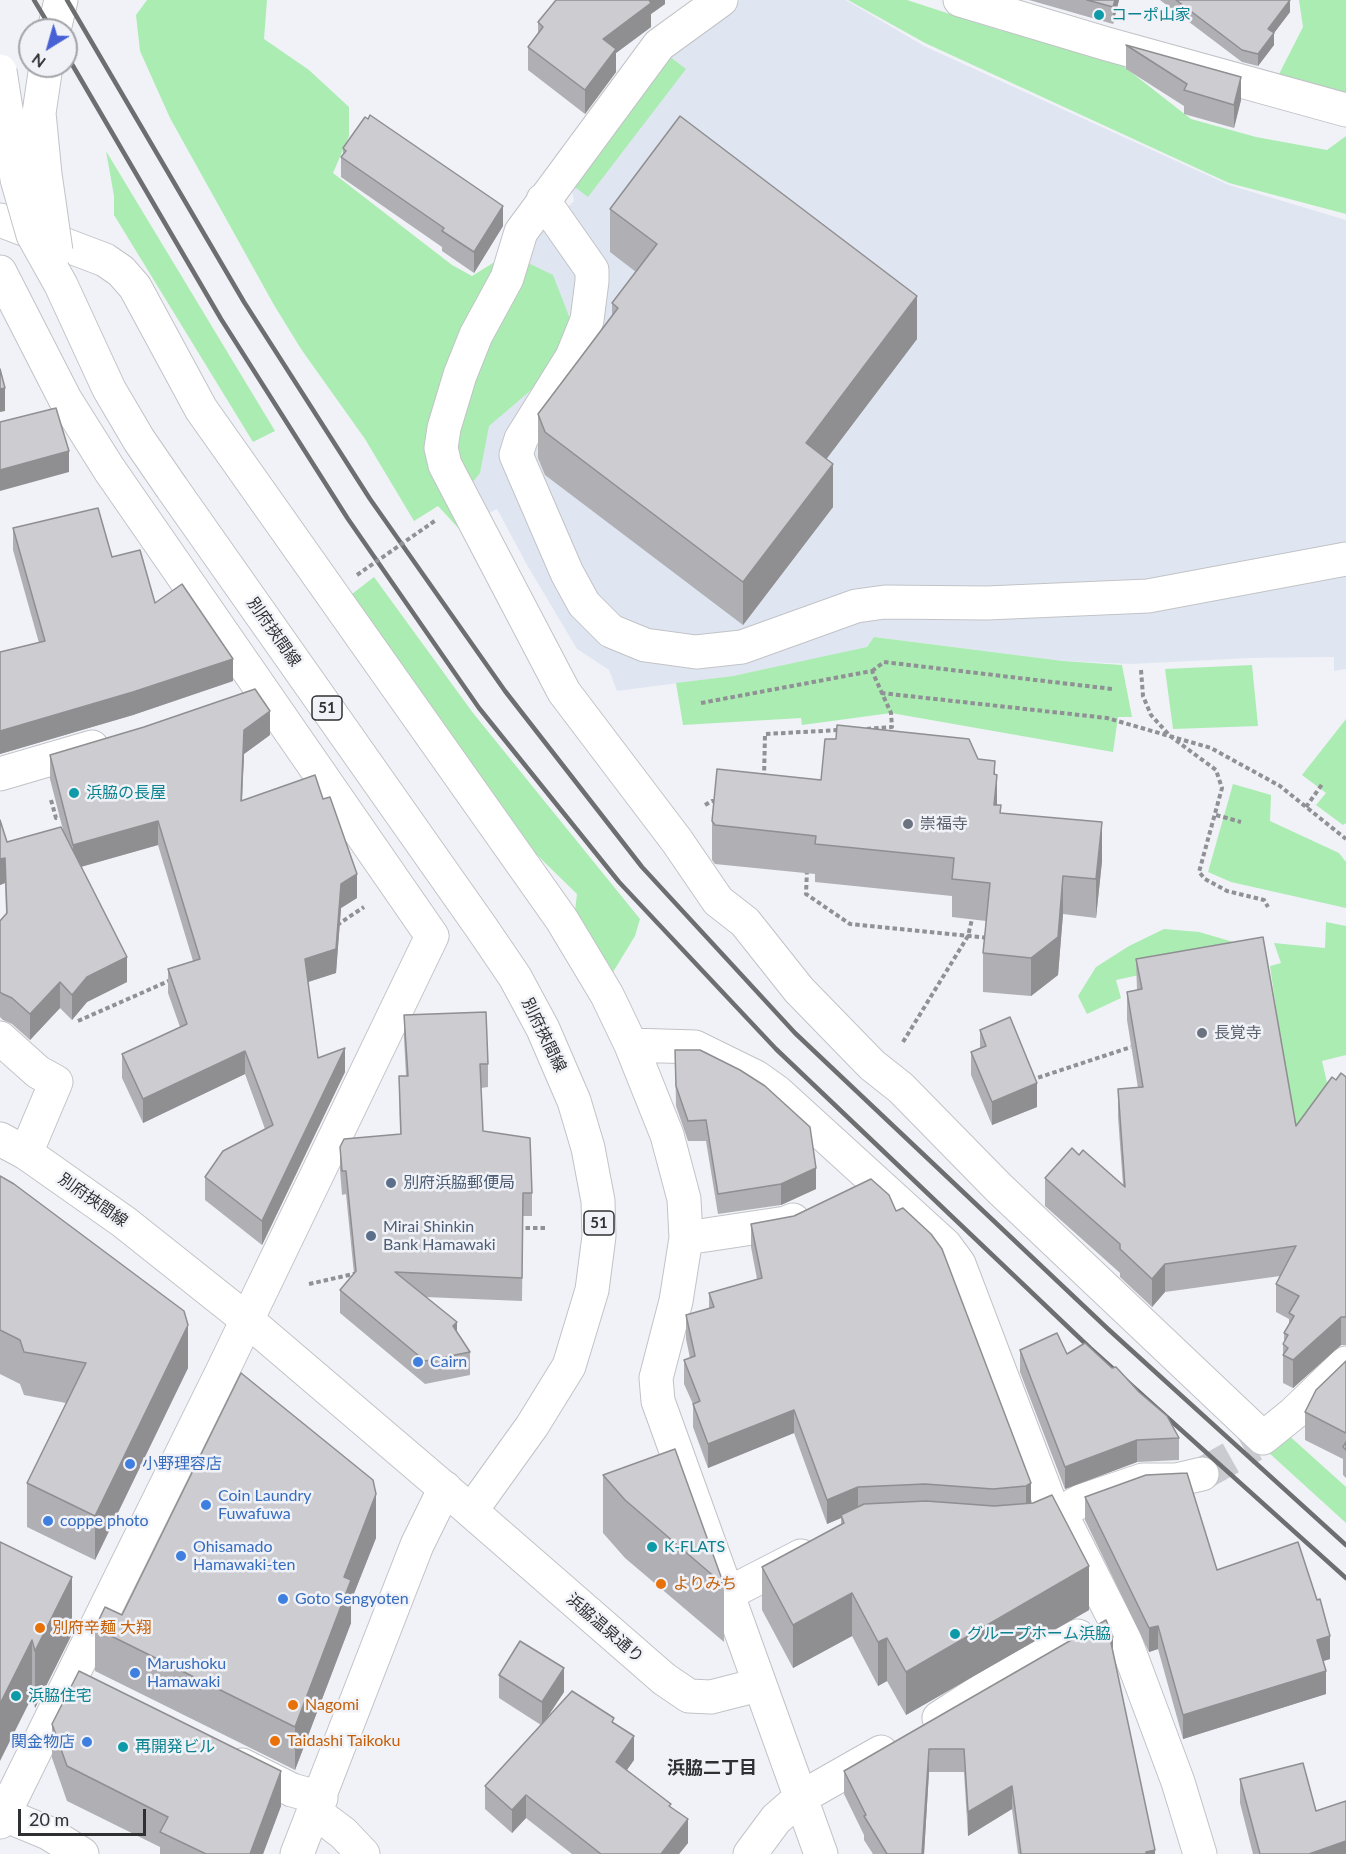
<!DOCTYPE html>
<meta charset="utf-8">
<style>
body{margin:0}
#map{position:relative;width:1346px;height:1854px;overflow:hidden;background:#f0f2f7;font-family:Lato,sans-serif}
canvas{display:block}
.north{position:absolute;left:18px;top:18px;width:60px;height:60px;box-sizing:border-box;background:#f0f2f7;border:2px solid #a3a4a8;border-radius:50%;rotate:217deg;font-size:16px;font-weight:700;line-height:24px;text-align:center;color:#2f3032}
.north::after{content:'';display:block;margin:auto;width:21px;height:27px;background:#4760d4;clip-path:polygon(50% 0,100% 100%,50% 72%,0 100%)}
.scale{position:absolute;left:18px;top:1809px;width:128px;height:27px;box-sizing:border-box;border:3px solid #2f3032;border-top:0;padding-left:8px;font-size:18px;line-height:21px;white-space:nowrap;color:#2f3032;-webkit-text-stroke:4px #f0f2f7;paint-order:stroke}
</style>
<div id="map">
<canvas width="1346" height="1854"></canvas>
<div class="north">N</div>
<div class="scale">20 m</div>
</div>
<script>
const ctx = document.querySelector('canvas').getContext('2d');
ctx.lineJoin = 'round';
function paint(path, color) {
  ctx.fillStyle = color;
  ctx.fill(path, 'evenodd');
}
function poly(rows) {
  const path = new Path2D();
  for (const r of rows) {
    path.moveTo(r[0], r[1]);
    for (let i = 2; i < r.length; i += 2) path.lineTo(r[i], r[i + 1]);
  }
  return path;
}
function trace(path, color, width, dash) {
  ctx.strokeStyle = color;
  ctx.lineWidth = width;
  ctx.lineCap = dash ? 'butt' : 'round';
  ctx.setLineDash(dash || []);
  ctx.stroke(path);
}
function drawText(font, color, halo, rows, align = 'center') {
  ctx.font = font + ' Lato,"Noto Sans JP",sans-serif';
  ctx.lineWidth = 5;
  ctx.setLineDash([]);
  ctx.textBaseline = 'middle';
  ctx.strokeStyle = halo;
  ctx.fillStyle = color;
  for (const [text, x, y, turn = 0] of rows) {
    ctx.save();
    ctx.translate(x, y);
    ctx.rotate((+turn || 0) * Math.PI / 180);
    ctx.textAlign = isNaN(turn) ? turn : align;
    if (halo) ctx.strokeText(text, 0, 0);
    ctx.fillText(text, 0, 0);
    ctx.restore();
  }
}
paint(poly([
 [740,0,846,0,924,46,1229,185,1346,220,1346,669,1334,671,1334,657,1250,658,1131,664,1063,661,874,637,867,647,804,662,733,676,617,691,609,670,577,649,527,565,497,509,483,516,454,426,532,242,574,201,571,184,669,56]
]), '#e0e6f1');
paint(poly([
 [147,0,267,0,264,39,309,70,349,107,349,136,333,173,452,265,472,276,501,258,435,439,482,554,438,506,414,521,365,439,301,349,274,305,170,118,140,51,136,15],
 [848,0,907,0,999,30,1109,55,1191,119,1256,137,1327,150,1346,136,1346,214,1229,183,925,43],
 [1299,0,1346,0,1346,98,1276,80,1303,27],
 [669,56,686,69,588,197,571,184],
 [106,151,275,431,253,442,114,215,114,196],
 [524,261,553,275,570,319,551,373,489,426,480,473,467,489,457,465,454,426],
 [374,577,473,713,640,919,635,936,613,972,575,911,577,894,536,854,352,594],
 [874,637,1063,661,1122,665,1132,717,1118,717,1113,752,891,713,802,725,801,718,683,725,676,683,733,676,867,647],
 [1252,665,1258,726,1173,729,1165,669],
 [1346,719,1346,823,1343,825,1316,805,1326,793,1302,775],
 [1233,784,1271,795,1270,821,1339,853,1346,862,1346,908,1231,882,1208,872],
 [1326,922,1346,926,1346,1055,1322,1061,1329,1091,1286,1139,1286,1078,1270,966,1281,963,1274,943,1325,948],
 [1164,929,1199,932,1237,943,1236,954,1116,980,1121,998,1087,1014,1078,996,1096,967,1129,946],
 [1285,1432,1346,1487,1346,1523,1268,1452]
]), '#abecb2');
trace(poly([
 [1202,1474,1254,1445]
]), '#c9cbd0', 33, [33, 16]);
const minor = poly([
 [721,0,659,45,521,232,507,278,476,335,460,375,444,428,441,448,445,465,564,692,677,841,718,901,745,922,799,990,872,1065,901,1088,999,1188,1263,1438,1294,1413,1346,1363],
 [960,0,1107,44,1346,110],
 [543,200,592,270,592,281,587,320,572,357,521,439,516,455,567,573,584,604,611,631,645,645,696,652,742,647,856,606,885,602,987,603,1148,596,1346,559],
 [0,220,105,260,121,271,135,287,201,409,562,920,607,995,631,1045,667,1135,684,1199,686,1238,676,1301,656,1378,658,1401,821,1854],
 [0,272,65,399,109,469,432,936,221,1374,0,1822],
 [0,774,92,747],
 [0,1038,38,1072,56,1082,26,1153],
 [631,1045,695,1047,756,1077,777,1092,945,1245,959,1264,1050,1503,1061,1514,1125,1640,1178,1782,1200,1854],
 [686,1238,786,1223,793,1220],
 [471,1511,664,1679,689,1696,711,1697,758,1685],
 [1040,1524,1081,1501,1143,1480,1176,1480,1202,1474],
 [729,1593,801,1556],
 [939,1718,990,1685,1078,1636],
 [242,1765,292,1790,321,1798],
 [315,1812,343,1833,363,1854],
 [0,1813,48,1833,82,1854],
 [297,1854,417,1545,445,1488],
 [750,1854,776,1819,800,1798,881,1752]
]);
const major = poly([
 [54,30,61,0],
 [0,1139,26,1153,124,1222,246,1319,471,1511,532,1426,569,1366,592,1290,599,1236,598,1201,588,1148,574,1101,543,1029,515,977,481,927,172,488]
]);
trace(minor, '#c1c3c7', 35);
trace(major, '#c1c3c7', 35);
trace(poly([
 [1141,670,1143,696,1151,715,1170,736,1216,770,1222,788,1199,872,1205,879,1227,891,1264,900,1268,907],
 [872,671,884,662,1112,689],
 [881,693,1107,718,1211,748,1280,786,1346,839],
 [701,703,872,671,891,713,892,727,865,729],
 [764,778,765,734,840,730],
 [51,800,56,818,60,817],
 [705,805,712,801,719,802],
 [1306,807,1323,783],
 [1216,815,1241,822],
 [807,870,806,894,850,924,989,938],
 [337,925,364,907],
 [78,1021,171,980],
 [903,1042,968,936,972,919],
 [1031,1080,1131,1047],
 [518,1228,547,1228],
 [309,1284,358,1273]
]), '#909195', 4, [4.5, 3]);
trace(minor, '#fff', 33);
trace(major, '#fff', 33);
trace(poly([
 [34,0,52,30],
 [67,0,244,302,370,499,505,691,642,867,795,1033,1108,1329,1346,1545],
 [66,54,221,319,348,519,479,708,619,882,776,1049,1090,1348,1346,1578]
]), '#6c6e70', 4.5);
const majorBridge = poly([
 [46,66,39,113,45,174,56,251],
 [0,71,17,179,33,235,61,285,109,389,139,440,172,488]
]);
trace(majorBridge, '#c1c3c7', 35, []);
trace(poly([
 [357,575,436,520]
]), '#909195', 4, [4.5, 3]);
trace(majorBridge, '#fff', 33);
paint(poly([
 [665,0,665,4,651,14,651,27,616,53,616,72,585,114,528,70,528,47,538,33,538,22],
 [1029,0,1119,0,1113,24],
 [1160,0,1290,0,1290,12,1274,33,1274,45,1258,66,1242,62],
 [1126,45,1241,100,1234,128,1184,114,1184,106,1126,69],
 [343,148,503,226,474,273,442,251,442,247,341,177,341,157,343,155],
 [610,209,917,339,827,458,833,507,743,625,545,475,538,458,538,414,612,315,612,303,636,272,610,252],
 [13,528,112,557,155,603,233,681,133,715,0,754,0,652,39,643,13,550],
 [270,735,244,754,242,800,357,898,341,908,336,973,308,982,318,1058,345,1072,262,1245,205,1200,205,1177,265,1129,245,1074,143,1123,122,1078,122,1054,180,1027,168,993,168,969,193,961,158,845,81,867,127,982,87,1002,72,1020,60,1008,30,1040,12,1024,3,1020,0,1017,0,921,6,914,5,883,0,885,0,820,7,842,63,830,50,779,50,755],
 [978,759,997,805,1001,813,1102,861,1096,918,1063,914,1058,975,1031,996,983,992,983,953,986,921,952,917,952,896,815,882,815,874,715,864,712,860,712,821,821,780],
 [1136,959,1296,1126,1336,1080,1346,1077,1346,1345,1341,1345,1293,1388,1283,1383,1283,1344,1284,1342,1284,1333,1289,1325,1289,1319,1276,1312,1276,1284,1280,1276,1165,1292,1152,1307,1120,1277,1120,1273,1045,1206,1045,1178,1079,1155,1123,1185,1118,1117,1118,1089,1138,1088,1127,1020,1127,992,1137,990],
 [404,1015,488,1064,488,1087,481,1088,483,1131,532,1193,532,1216,523,1216,522,1301,425,1297,457,1332,470,1352,470,1375,425,1384,340,1313,340,1290,354,1274,346,1194,342,1195,340,1170,340,1147,400,1134,399,1076,406,1076,404,1038],
 [980,1030,1037,1107,992,1125,971,1075,971,1052,980,1048],
 [675,1050,816,1189,781,1205,718,1214,706,1141,688,1141,676,1106],
 [0,1176,188,1368,95,1560,27,1527,27,1483,66,1403,24,1395,20,1384,0,1374],
 [751,1224,1031,1483,1031,1503,1089,1610,906,1715,887,1681,878,1686,852,1636,793,1668,762,1610,762,1567,841,1524,841,1518,827,1524,794,1433,708,1468,693,1427,693,1404,684,1384,684,1360,690,1358,686,1339,686,1315,709,1309,709,1293,757,1279,751,1247],
 [1020,1350,1067,1354,1179,1438,1179,1460,1137,1462,1065,1489,1020,1372],
 [1346,1361,1346,1478,1343,1475,1343,1459,1305,1440,1305,1412],
 [603,1475,724,1585,724,1642,625,1558,603,1533],
 [1085,1497,1217,1570,1330,1659,1323,1661,1326,1694,1183,1739,1158,1649,1149,1652,1085,1520],
 [376,1538,351,1601,351,1623,295,1770,95,1671,95,1628,122,1615],
 [0,1542,72,1634,35,1708,32,1697],
 [1113,1652,1155,1854,1018,1854,1012,1809,968,1836,964,1772,929,1772,924,1854,873,1854,864,1840,864,1835,844,1794,844,1771],
 [499,1675,564,1692,547,1718,614,1724,634,1760,627,1770,671,1807,688,1843,679,1854,572,1854,526,1818,512,1833,485,1809,485,1786,541,1725,499,1698],
 [52,1724,281,1806,263,1854,160,1854,160,1847,67,1801,52,1758],
 [1240,1779,1316,1811,1346,1854,1253,1854,1240,1803]
]), '#afafb4');
paint(poly([
 [645,0,665,0,665,4,651,14,651,27,616,53,616,72,585,114,585,90,603,39],
 [1115,0,1119,0,1113,24,1113,7],
 [1290,0,1290,12,1274,33,1274,45,1258,66,1258,54,1268,29],
 [1241,77,1241,100,1234,128,1234,105],
 [503,206,503,226,474,273,474,252],
 [917,296,917,339,806,486,806,443],
 [5,388,5,411,0,412,0,389],
 [69,451,69,472,0,491,0,470],
 [833,464,833,507,743,625,743,582],
 [233,659,233,681,133,715,0,754,0,731],
 [270,711,270,735,244,754,241,825,244,730],
 [995,761,995,794,997,775,997,813,994,843,994,774],
 [158,821,158,845,73,869,73,845],
 [1102,822,1102,861,1096,918,1096,879],
 [5,858,5,883,0,885,0,859],
 [357,874,357,898,341,908,336,973,305,983,305,959,341,884],
 [1063,876,1063,914,1058,975,1031,996,1031,958],
 [127,957,127,982,87,1002,72,1020,72,995,87,977],
 [60,982,60,1008,30,1040,30,1014],
 [345,1048,345,1072,262,1245,262,1221],
 [245,1051,245,1074,143,1123,143,1099],
 [1037,1083,1037,1107,992,1125,992,1102],
 [816,1168,816,1189,781,1205,781,1184],
 [1165,1264,1165,1292,1152,1307,1152,1279],
 [1341,1317,1341,1345,1293,1388,1293,1360],
 [457,1322,457,1345,453,1326],
 [188,1325,188,1368,95,1560,95,1516],
 [794,1410,794,1433,708,1468,708,1444],
 [1137,1440,1137,1462,1065,1489,1065,1467],
 [1031,1483,1031,1507,1026,1510,1026,1486],
 [858,1487,858,1510,841,1515,841,1518,827,1524,827,1500],
 [376,1494,376,1538,351,1601,351,1623,295,1770,295,1727,344,1577],
 [1089,1566,1089,1610,906,1715,906,1672],
 [72,1577,72,1634,35,1708,35,1651],
 [852,1593,852,1636,793,1668,793,1625],
 [1158,1626,1158,1649,1149,1652,1149,1628],
 [1330,1636,1330,1659,1317,1663,1317,1640],
 [1113,1637,1113,1661,1110,1638],
 [887,1638,887,1681,878,1686,878,1642],
 [32,1640,32,1697,0,1761,0,1704],
 [564,1668,564,1692,542,1725,542,1702],
 [1326,1671,1326,1694,1183,1739,1183,1715],
 [634,1736,634,1760,616,1785,616,1762],
 [929,1749,929,1772,924,1854,922,1854],
 [281,1771,281,1806,263,1854,250,1854],
 [1012,1786,1012,1809,968,1836,968,1812],
 [526,1795,526,1818,512,1833,512,1810],
 [688,1819,688,1843,679,1854,661,1854],
 [1346,1841,1346,1854,1309,1854],
 [1155,1850,1155,1854,1146,1854,1146,1852]
]), '#8f8f92');
const building = poly([
 [556,0,649,0,651,3,603,39,616,49,585,90,528,47,543,27,538,22,556,0],
 [1087,0,1115,0,1113,7,1087,0],
 [1176,0,1290,0,1268,29,1274,33,1258,54,1242,50,1176,0],
 [1126,45,1241,77,1234,105,1184,90,1187,84,1126,45],
 [370,115,503,206,474,252,442,231,444,228,341,157,346,151,343,148,365,117,368,119,370,115],
 [680,116,917,296,806,443,833,464,743,582,545,432,538,414,618,308,612,303,657,244,610,209,680,116],
 [0,369,5,388,0,389,0,369],
 [56,408,69,451,0,470,0,422,56,408],
 [98,508,112,557,140,550,155,603,182,584,233,659,133,692,0,731,0,652,45,641,13,528,98,508],
 [255,689,270,711,244,730,241,801,315,775,323,799,330,797,357,874,341,884,336,949,305,959,318,1058,345,1048,262,1221,205,1177,223,1151,273,1125,245,1051,143,1099,122,1054,187,1024,168,969,200,959,158,821,73,845,50,755,144,727,255,689],
 [837,725,969,739,978,759,995,761,994,774,997,775,994,805,1001,805,1000,813,1102,822,1096,879,1063,876,1058,937,1031,958,983,953,990,883,952,879,954,858,815,844,816,836,715,825,712,821,717,769,821,780,825,739,836,739,837,725],
 [0,820,7,842,61,827,127,957,87,977,72,995,60,982,30,1014,12,998,3,994,0,992,0,921,7,913,5,858,0,859,0,820],
 [1263,937,1296,1126,1332,1077,1336,1080,1341,1073,1346,1077,1346,1317,1341,1317,1293,1360,1283,1355,1288,1348,1283,1344,1288,1335,1284,1333,1294,1316,1289,1313,1299,1296,1276,1284,1296,1246,1165,1264,1152,1279,1120,1249,1120,1244,1045,1178,1072,1148,1079,1155,1083,1150,1125,1187,1118,1089,1143,1087,1127,992,1142,989,1136,959,1263,937],
 [486,1012,488,1064,480,1064,483,1131,530,1138,532,1193,523,1193,522,1278,395,1272,457,1322,453,1326,470,1352,425,1361,340,1290,356,1271,346,1171,342,1171,340,1147,344,1139,401,1134,399,1076,408,1076,404,1015,486,1012],
 [1010,1017,1037,1083,992,1102,971,1052,986,1046,980,1030,1010,1017],
 [675,1050,700,1050,740,1070,765,1086,810,1127,816,1168,781,1184,718,1194,706,1120,688,1121,676,1086,675,1050],
 [0,1176,14,1184,184,1311,188,1325,95,1516,27,1483,86,1363,24,1352,20,1340,0,1330,0,1176],
 [871,1179,889,1195,896,1211,903,1208,931,1234,942,1249,1031,1483,1026,1486,993,1489,925,1484,858,1487,827,1500,794,1410,708,1444,693,1404,700,1401,684,1360,695,1356,686,1315,714,1307,709,1293,762,1278,751,1224,794,1216,871,1179],
 [1057,1333,1067,1354,1085,1343,1112,1368,1116,1367,1139,1392,1167,1416,1179,1438,1137,1440,1065,1467,1020,1350,1057,1333],
 [1346,1361,1346,1433,1305,1412,1316,1390,1346,1361],
 [241,1373,373,1480,376,1494,344,1577,351,1580,295,1727,95,1628,105,1607,122,1615,241,1373],
 [1346,1442,1346,1450,1343,1447,1346,1442],
 [675,1449,724,1585,625,1500,603,1475,675,1449],
 [1187,1473,1217,1570,1298,1542,1317,1600,1320,1599,1330,1636,1317,1640,1326,1671,1183,1715,1158,1626,1149,1628,1085,1497,1146,1475,1187,1473],
 [1052,1495,1089,1566,906,1672,887,1638,878,1642,852,1593,793,1625,762,1567,844,1523,841,1515,864,1504,926,1501,994,1506,1033,1503,1052,1495],
 [0,1542,72,1577,35,1651,32,1640,0,1704,0,1542],
 [1106,1620,1113,1637,1110,1638,1155,1850,1146,1852,1146,1854,1021,1854,1012,1786,968,1812,964,1749,929,1749,922,1854,887,1854,864,1816,866,1815,844,1771,1106,1620],
 [520,1641,564,1668,542,1702,499,1675,520,1641],
 [79,1671,281,1771,250,1854,206,1854,160,1832,168,1817,67,1766,52,1724,79,1671],
 [572,1691,614,1718,612,1722,634,1736,616,1762,671,1804,669,1806,688,1819,661,1854,601,1854,526,1795,512,1810,485,1786,572,1691],
 [1303,1763,1316,1811,1346,1801,1346,1841,1309,1854,1260,1854,1240,1779,1303,1763]
]);
paint(building, '#ccccd1');
trace(building, '#8f8f92', 1.5);
for (const [x, y, r, color] of [
 [1099,15,6,"#0f9aa8"],
 [74,793,6,"#0f9aa8"],
 [908,824,6,"#6b7280"],
 [1202,1033,6,"#6b7280"],
 [391,1183,6,"#5c6f8a"],
 [371,1236,6,"#5c6f8a"],
 [418,1362,6,"#3f7fe0"],
 [130,1464,6,"#3f7fe0"],
 [206,1505,6,"#3f7fe0"],
 [48,1521,6,"#3f7fe0"],
 [652,1547,6,"#0f9aa8"],
 [181,1556,6,"#3f7fe0"],
 [661,1584,6,"#e8710a"],
 [283,1599,6,"#3f7fe0"],
 [40,1628,6,"#e8710a"],
 [955,1634,6,"#0f9aa8"],
 [135,1673,6,"#3f7fe0"],
 [16,1696,6,"#0f9aa8"],
 [293,1705,6,"#e8710a"],
 [275,1741,6,"#e8710a"],
 [87,1742,6,"#3f7fe0"],
 [123,1747,6,"#0f9aa8"]
]) {
  const dot = new Path2D();
  dot.arc(x, y, r, 0, 2 * Math.PI);
  ctx.fillStyle = color;
  ctx.fill(dot);
  trace(dot, '#f0f2f7', 2);
}
for (const [x, y, w] of [
 [327,708,30],
 [599,1223,30]
]) {
  const box = new Path2D();
  box.roundRect(x - w / 2, y - 12, w, 24, 4.5);
  ctx.fillStyle = '#f0f2f7';
  ctx.fill(box);
  trace(box, '#2f3032', 1.5);
}
drawText('bold 15px', '#2f3032', null, [
 ["51",327,708],
 ["51",599,1223]
]);
drawText('16px', '#0d838f', '#f0f2f7', [
 ["コーポ山家",1111,15],
 ["浜脇の長屋",86,793],
 ["K-FLATS",664,1547],
 ["グループホーム浜脇",967,1634],
 ["浜脇住宅",28,1696],
 ["再開発ビル",135,1747]
], 'left');
drawText('16px', '#2f3032', '#f0f2f7', [
 ["別府挾間線",274,632,55],
 ["別府挾間線",544,1035,64],
 ["別府挾間線",93,1200,35],
 ["浜脇温泉通り",605,1628,41]
]);
drawText('16px', '#5b616d', '#f0f2f7', [
 ["崇福寺",920,824],
 ["長覚寺",1214,1033]
], 'left');
drawText('16px', '#4e5e75', '#f0f2f7', [
 ["別府浜脇郵便局",403,1183],
 ["Mirai Shinkin",383,1227],
 ["Bank Hamawaki",383,1245]
], 'left');
drawText('16px', '#366cbe', '#f0f2f7', [
 ["Cairn",430,1362],
 ["小野理容店",142,1464],
 ["Coin Laundry",218,1496],
 ["Fuwafuwa",218,1514],
 ["coppe photo",60,1521],
 ["Ohisamado",193,1547],
 ["Hamawaki-ten",193,1565],
 ["Goto Sengyoten",295,1599],
 ["Marushoku",147,1664],
 ["Hamawaki",147,1682],
 ["関金物店",75,1742,"right"]
], 'left');
drawText('16px', '#c56008', '#f0f2f7', [
 ["よりみち",673,1584],
 ["別府辛麺 大翔",52,1628],
 ["Nagomi",305,1705],
 ["Taidashi Taikoku",287,1741]
], 'left');
drawText('bold 18px', '#2f3032', '#f0f2f7', [
 ["浜脇二丁目",712,1768]
]);
</script>
